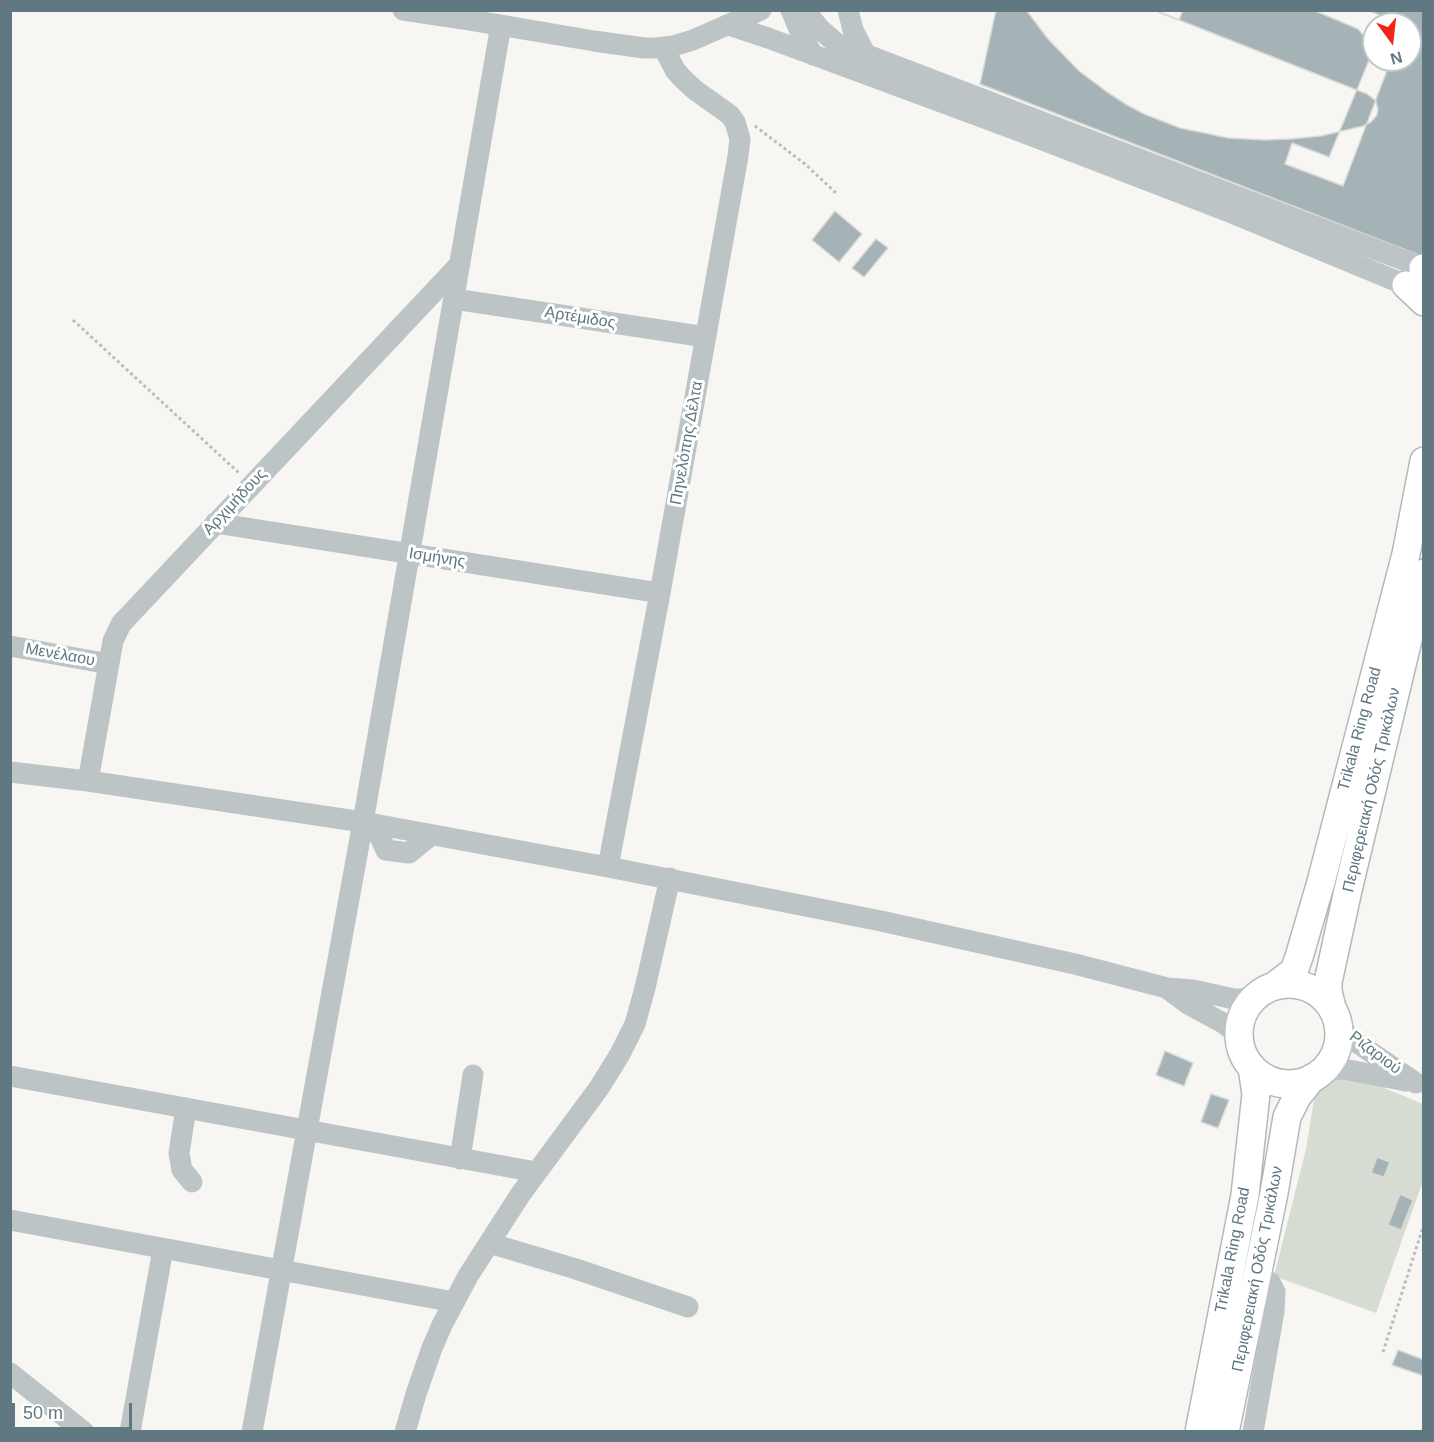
<!DOCTYPE html>
<meta charset="utf-8">
<style>
body{margin:0}
#map{position:relative;width:1434px;height:1442px;overflow:hidden;background:#f7f6f3;font-family:Arial,sans-serif}
canvas{display:block}
.frame{position:absolute;inset:0;border:12px solid #5f7881;pointer-events:none}
.north{position:absolute;left:1362px;top:12px;width:60px;height:60px;box-sizing:border-box;background:#fff;border:2px solid #bfc9cd;border-radius:50%;rotate:165deg;font-size:16px;font-weight:700;line-height:24px;text-align:center;color:#5f7881}
.north::after{content:'';display:block;margin:auto;width:21px;height:27px;background:#f22518;clip-path:polygon(50% 0,100% 100%,50% 72%,0 100%)}
.scale{position:absolute;left:12px;top:1403px;width:120px;height:27px;box-sizing:border-box;border:3px solid #5f7881;border-top:0;padding-left:8px;font-size:18px;line-height:21px;white-space:nowrap;color:#5f7881;-webkit-text-stroke:4px #fff;paint-order:stroke}
</style>
<div id="map">
<canvas width="1434" height="1442"></canvas>
<div class="frame"></div>
<div class="north">N</div>
<div class="scale">50 m</div>
</div>
<script>
const ctx = document.querySelector('canvas').getContext('2d');
ctx.lineJoin = 'round';
function paint(path, color) {
  ctx.fillStyle = color;
  ctx.fill(path, 'evenodd');
}
function poly(rows) {
  const path = new Path2D();
  for (const r of rows) {
    if (r.length === 3) {
      path.moveTo(r[0] + r[2], r[1]);
      path.arc(r[0], r[1], r[2], 0, 2 * Math.PI);
      continue;
    }
    path.moveTo(r[0], r[1]);
    for (let i = 2; i < r.length; i += 2) path.lineTo(r[i], r[i + 1]);
  }
  return path;
}
function trace(path, color, width, dash) {
  ctx.strokeStyle = color;
  ctx.lineWidth = width;
  ctx.lineCap = dash ? 'butt' : 'round';
  ctx.setLineDash(dash || []);
  ctx.stroke(path);
}
function drawText(font, color, halo, rows, align = 'center') {
  ctx.font = font + ' Arial,sans-serif';
  ctx.lineWidth = 6;
  ctx.setLineDash([]);
  ctx.textBaseline = 'middle';
  ctx.strokeStyle = halo;
  ctx.fillStyle = color;
  for (const [text, x, y, turn = 0] of rows) {
    ctx.save();
    ctx.translate(x, y);
    ctx.rotate((+turn || 0) * Math.PI / 180);
    ctx.textAlign = isNaN(turn) ? turn : align;
    if (halo) ctx.strokeText(text, 0, 0);
    ctx.fillText(text, 0, 0);
    ctx.restore();
  }
}
paint(poly([
 [1348,1073,1423,1104,1423,1181,1376,1313,1274,1276,1306,1149,1315,1094,1322,1082]
]), '#d7dcd2');
const building = poly([
 [996,10,1424,10,1424,257,980,84,996,10],
 [1374,24,1410,24,1410,60,1374,60,1374,24],
 [1026,10,1154,10,1367,94,1376,101,1378,110,1377,115,1371,122,1363,126,1321,136,1291,139,1264,140,1228,138,1180,128,1144,114,1127,105,1107,92,1079,71,1048,39,1026,10],
 [1161,10,1183,10,1179,20,1160,13,1161,10],
 [1313,10,1367,10,1402,24,1374,24,1374,60,1391,60,1343,186,1285,164,1292,143,1329,157,1370,58,1364,36,1358,29,1313,10],
 [835,211,862,234,839,262,812,240,835,211],
 [876,239,888,248,864,277,852,268,876,239],
 [1165,1051,1193,1063,1184,1086,1156,1075,1165,1051],
 [1211,1094,1229,1100,1218,1128,1201,1122,1211,1094],
 [1377,1157,1390,1162,1384,1177,1371,1173,1377,1157],
 [1400,1194,1413,1200,1401,1230,1388,1225,1400,1194],
 [1398,1350,1424,1360,1424,1376,1392,1365,1398,1350]
]);
paint(building, '#a5b2b6');
trace(building, '#d8d8d6', 1.5);
const major = poly([
 [1423,268,1424,268],
 [1406,285,1424,302],
 [1289,1034,50],
 [1274,986,1294,971,1299,957,1321,882,1406,554,1424,461],
 [1332,1008,1328,991,1328,982,1348,890,1424,573],
 [1199,1432,1245,1195,1256,1094,1252,1067],
 [1225,1432,1274,1193,1287,1117,1297,1097,1312,1078]
]);
trace(major, '#b2b9bc', 30);
trace(poly([
 [755,126,805,164,837,194],
 [73,320,239,473],
 [1383,1352,1424,1224]
]), '#b9bec0', 3, [3, 3]);
trace(poly([
 [403,10,470,20,594,41,644,48,656,48,673,46,693,40,761,10],
 [791,10,801,34,813,55],
 [807,10,812,19,820,29,836,43,1424,268],
 [848,10,853,30,865,53],
 [729,25,768,38,1019,131,1232,213,1420,291],
 [454,299,706,337],
 [215,523,660,593],
 [10,646,109,664],
 [10,772,88,781,363,822,608,867,881,921,1075,964,1167,988,1193,990,1234,999,1242,999,1260,993],
 [88,781,113,641,121,624,460,264],
 [374,824,386,850,409,853,431,835],
 [608,867,660,593,738,156,740,139,735,122,730,115,695,90,683,79,675,70,664,48],
 [1168,989,1188,1004,1223,1023,1239,1035],
 [1337,1020,1349,1037,1356,1042,1416,1083],
 [1323,1070,1343,1069,1406,1081],
 [10,1076,536,1172],
 [186,1108,179,1153,182,1170,192,1182],
 [460,1159,473,1075],
 [10,1220,454,1302],
 [489,1243,576,1269,688,1307],
 [10,1373,84,1432],
 [130,1432,163,1249],
 [252,1432,363,822,501,25],
 [405,1432,416,1394,432,1348,442,1325,468,1276,520,1195,599,1088,620,1054,635,1024,645,988,670,878],
 [1253,1432,1274,1311,1275,1292,1270,1282,1257,1277]
]), '#bcc4c6', 21);
trace(major, '#fff', 27);
drawText('16px', '#5f7881', '#fff', [
 ["Αρτέμιδος",580,318,9],
 ["Πηνελόπης Δέλτα",687,443,-80],
 ["Αρχιμήδους",235,502,-47],
 ["Ισμήνης",437,558,9],
 ["Μενέλαου",60,655,10],
 ["Trikala Ring Road",1360,729,-75],
 ["Περιφερειακή Οδός Τρικάλων",1372,790,-77],
 ["Ριζαριού",1375,1053,37],
 ["Trikala Ring Road",1233,1250,-79],
 ["Περιφερειακή Οδός Τρικάλων",1258,1269,-79]
]);
</script>
